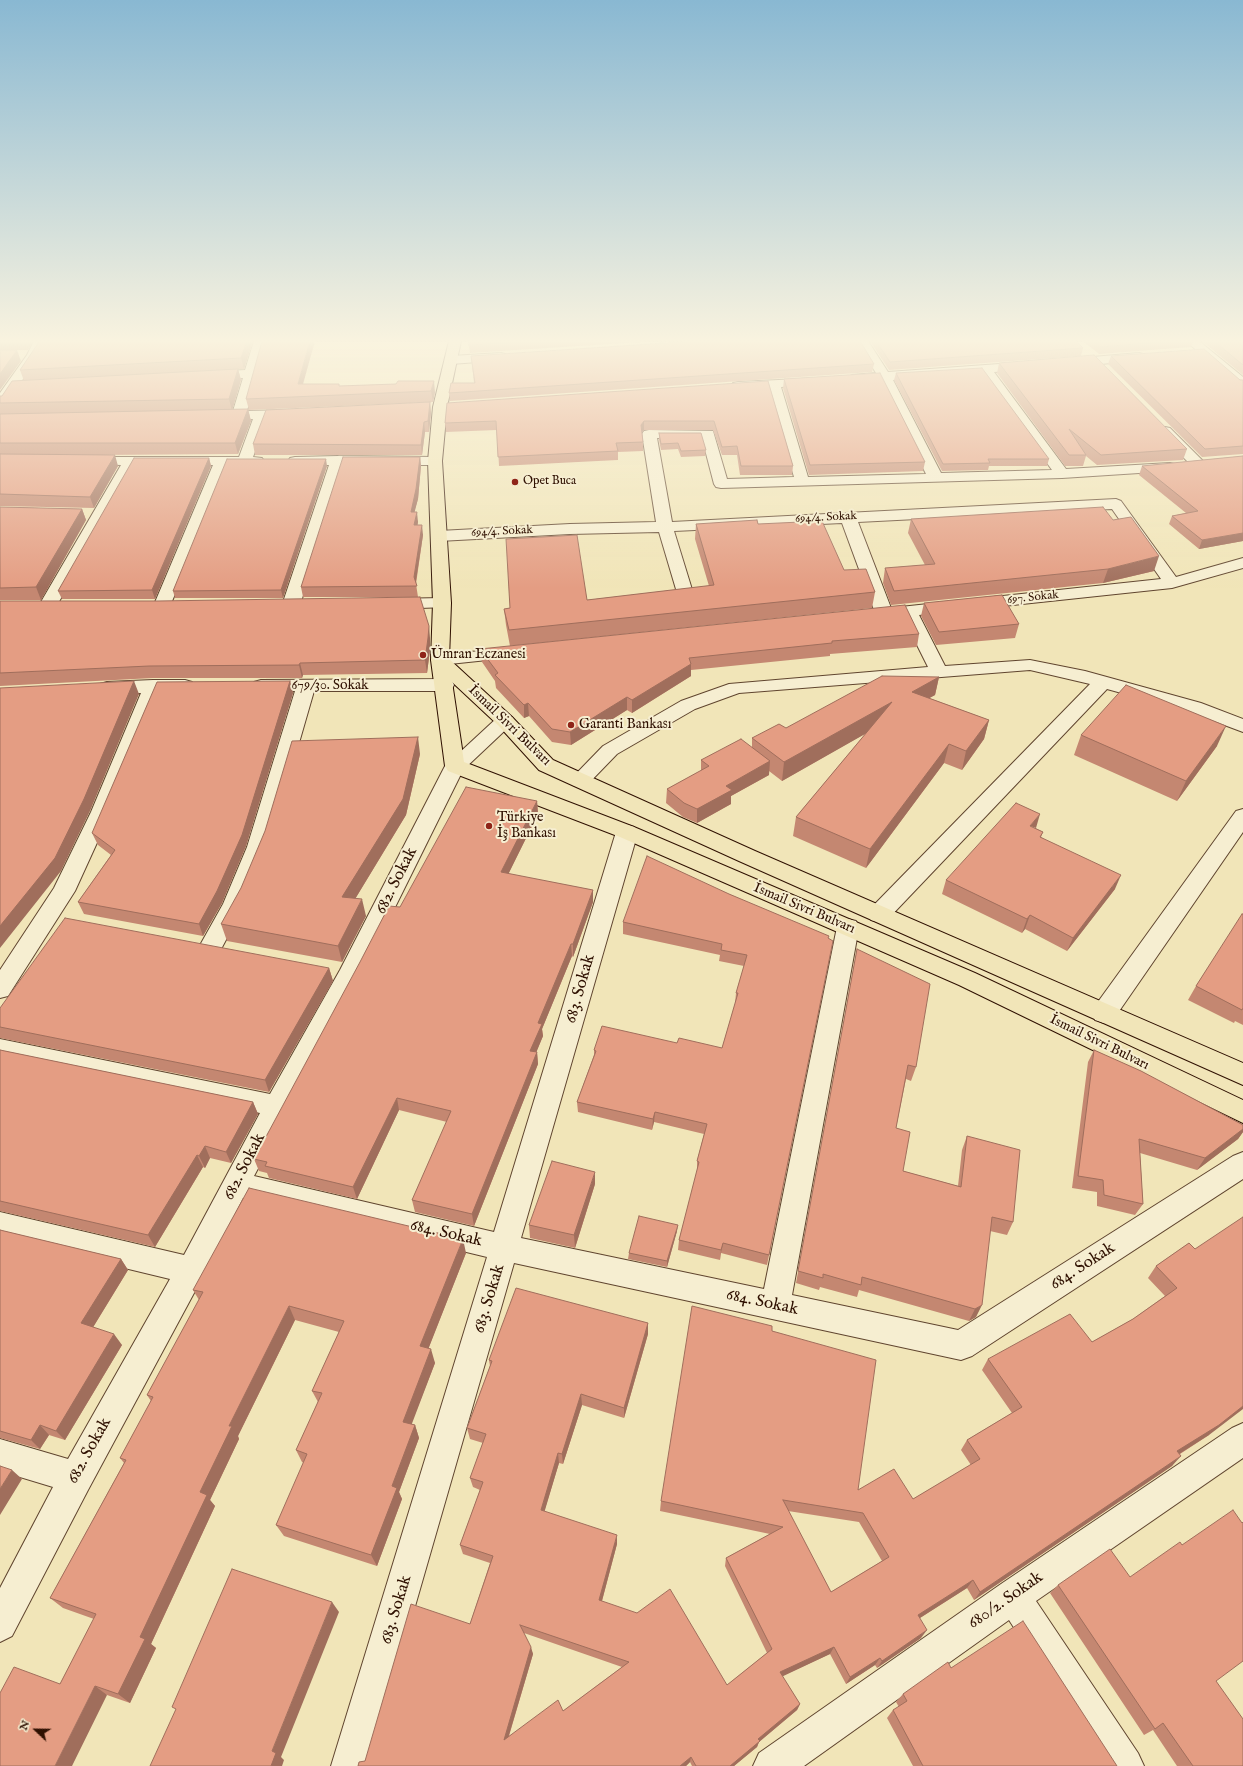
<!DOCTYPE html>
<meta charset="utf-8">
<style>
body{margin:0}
#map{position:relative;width:1243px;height:1766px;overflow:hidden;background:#f1e5b8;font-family:"IM FELL English",serif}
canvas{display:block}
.north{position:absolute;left:16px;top:1710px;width:40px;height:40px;-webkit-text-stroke:3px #f6eed1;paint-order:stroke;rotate:292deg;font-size:11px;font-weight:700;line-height:16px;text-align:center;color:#2f1001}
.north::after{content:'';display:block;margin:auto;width:14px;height:18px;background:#2f1001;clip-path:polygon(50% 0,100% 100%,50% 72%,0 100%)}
</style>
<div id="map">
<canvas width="1243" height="1766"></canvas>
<div class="north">N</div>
</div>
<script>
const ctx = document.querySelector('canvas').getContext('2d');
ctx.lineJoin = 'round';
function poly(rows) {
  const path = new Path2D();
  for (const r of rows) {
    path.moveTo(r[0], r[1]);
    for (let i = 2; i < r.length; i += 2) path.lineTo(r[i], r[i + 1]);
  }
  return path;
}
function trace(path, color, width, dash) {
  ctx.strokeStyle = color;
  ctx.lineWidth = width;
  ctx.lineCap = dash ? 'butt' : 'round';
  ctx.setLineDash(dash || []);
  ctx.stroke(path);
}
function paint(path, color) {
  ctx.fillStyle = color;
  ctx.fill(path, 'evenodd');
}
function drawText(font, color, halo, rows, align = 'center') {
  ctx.font = font + ' "IM FELL English",serif';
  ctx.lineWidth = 4;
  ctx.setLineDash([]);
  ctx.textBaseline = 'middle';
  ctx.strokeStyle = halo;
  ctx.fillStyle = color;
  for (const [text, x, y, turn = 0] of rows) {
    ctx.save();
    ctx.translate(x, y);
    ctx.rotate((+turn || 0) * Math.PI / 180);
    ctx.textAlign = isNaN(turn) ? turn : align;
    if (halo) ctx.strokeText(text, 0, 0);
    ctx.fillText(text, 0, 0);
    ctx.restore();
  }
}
const minor = poly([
 [34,341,46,341,39,355,5,406,0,407,0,393,27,355,34,341],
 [254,341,266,341,247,411,293,410,298,411,300,414,298,417,293,418,267,419,253,457,262,458,264,461,262,464,228,465,168,611,162,612,156,611,153,607,213,465,136,465,56,607,53,611,47,612,41,611,38,607,121,465,87,464,82,463,80,460,82,457,239,457,253,419,219,420,214,419,212,416,214,413,219,412,233,411,243,378,209,380,202,376,209,372,245,370,254,341],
 [856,341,868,341,888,372,1027,362,1032,363,1033,366,1027,370,994,372,1066,469,1170,463,1175,464,1177,467,1175,470,1170,471,1062,478,721,488,716,487,714,484,702,438,657,438,672,522,1116,499,1121,501,1176,577,1243,558,1243,568,1172,588,919,615,945,666,1030,660,1085,671,1201,703,1243,719,1243,732,1187,711,1107,689,887,920,879,922,871,920,868,914,871,908,1090,684,1030,670,739,693,695,709,617,754,587,785,580,787,573,785,570,780,603,746,681,701,729,684,928,667,903,617,878,619,872,618,869,614,874,610,842,523,674,531,694,596,692,600,686,601,680,600,678,596,659,532,570,534,439,541,433,539,431,536,433,533,439,531,570,524,656,522,642,434,644,431,649,430,713,431,727,479,794,477,768,388,733,389,731,386,733,383,738,382,819,378,821,381,819,384,814,385,781,387,808,477,926,474,880,381,852,383,845,379,852,375,876,373,856,341],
 [982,373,1052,470,941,473,893,380,982,373],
 [1112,509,1161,579,891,608,858,522,1112,509],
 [1186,341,1199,341,1243,377,1243,388,1238,387,1186,341],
 [501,353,505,354,507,357,505,360,451,364,445,360,451,356,501,353],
 [1139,353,1143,354,1145,357,1143,360,1069,367,1063,363,1069,359,1139,353],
 [1165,427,1170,428,1203,461,1205,464,1203,467,1193,467,1160,434,1158,431,1160,428,1165,427],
 [338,456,435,457,440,458,442,461,440,464,435,465,344,465,300,605,297,609,291,610,285,609,282,605,329,465,295,465,290,464,288,461,290,458,295,457,338,456],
 [442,598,448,599,451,603,448,607,391,609,385,608,382,604,385,600,391,599,442,598],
 [510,648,516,649,519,653,516,657,440,665,434,664,431,660,434,656,440,655,510,648],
 [445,679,452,681,454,685,452,689,445,691,314,691,269,847,245,904,219,953,211,956,203,953,199,947,223,904,247,847,295,691,261,692,254,690,252,686,254,682,261,680,445,679],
 [153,680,185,680,192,682,194,686,192,690,185,692,160,692,111,812,75,891,8,996,0,998,0,970,54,888,91,812,141,693,107,694,100,692,98,688,100,684,107,682,153,680],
 [505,715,512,717,515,721,463,770,362,974,254,1176,494,1232,616,832,620,827,627,825,634,827,638,832,521,1238,764,1289,837,927,840,921,848,919,856,921,859,927,792,1295,958,1330,1233,1156,1243,1152,1243,1179,972,1356,961,1360,514,1263,369,1766,331,1766,487,1257,243,1198,201,1280,88,1490,12,1636,0,1642,0,1588,53,1487,0,1471,0,1439,68,1459,170,1279,0,1238,0,1212,184,1255,260,1113,0,1059,0,1039,270,1094,340,970,445,766,498,717,505,715],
 [1243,809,1243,832,1113,1020,1104,1023,1095,1020,1092,1013,1095,1006,1236,811,1243,809],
 [1243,1423,1243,1458,1036,1601,1138,1753,1144,1766,1103,1766,1009,1620,804,1766,753,1766,759,1753,1001,1584,1232,1428,1243,1423]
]);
const major = poly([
 [449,341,461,341,447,407,442,461,451,603,449,659,512,717,553,760,755,851,1243,1063,1243,1085,739,861,539,770,498,725,452,682,464,762,634,827,975,973,1243,1100,1243,1123,959,985,620,837,448,771,445,766,431,660,433,603,428,461,433,407,449,341]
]);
trace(minor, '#60452f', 2);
trace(major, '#2f1001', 2);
paint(minor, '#f6eed1');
paint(major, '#f1e5b8');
paint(poly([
 [253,341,244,369,238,369,241,380,232,410,248,409,251,421,238,454,96,455,118,466,94,508,0,506,0,403,2,396,24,381,20,370],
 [468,341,655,341,470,353],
 [870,341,1076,341,1083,348,1081,356,889,370],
 [1083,341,1193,341,1191,347,1099,354],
 [1202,341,1243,341,1243,375],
 [471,356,874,364,872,372,450,401,449,393,474,383],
 [1111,356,1243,380,1243,454,1202,457,1108,364],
 [999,363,1187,449,1183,460,1097,465,1086,456,1083,466,1065,466,997,373],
 [896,373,1049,459,1047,466,989,466,988,470,942,471,894,380],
 [784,379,925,462,923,471,809,475,783,388],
 [768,381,793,466,792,475,740,475,737,455,722,455,713,430,644,430,642,432,643,442,643,451,618,452,618,460,499,466,497,430,446,432,445,423],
 [303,384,339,384,339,386,396,384,435,392,433,402,249,410,246,399],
 [430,402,431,413,429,432,425,432,422,455,255,455,253,444],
 [659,433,706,450,705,456,681,457,678,449,661,450,659,440],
 [1243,456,1243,541,1199,549,1169,524,1172,516,1186,513,1139,475,1142,466],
 [420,457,421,466,418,499,414,512,418,522,417,525,423,535,416,584,418,597,303,597,301,587],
 [209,458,211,466,155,599,62,599,58,591],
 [327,466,283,598,175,598,173,591],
 [0,507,82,509,86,520,41,600,0,600],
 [911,519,1154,571,1103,583,891,605,883,583,885,568,925,565,908,533],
 [696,524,758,524,844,570,875,592,872,608,510,646,506,625,504,609,587,600,709,586,695,539],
 [0,601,430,638,430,650,427,673,303,675,302,678,153,678,0,686],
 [924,603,1019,624,1015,638,936,645,921,616],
 [919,634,917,647,830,654,830,656,691,670,691,676,632,713,627,710,571,745,552,742,529,716,524,718,496,688,495,681,482,662,480,649],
 [939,677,935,695,929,698,989,720,984,739,962,770,944,763,866,868,793,836,796,817,866,733,782,781,769,771,769,775,731,796,731,804,697,823,683,817,666,803,667,789,701,771,701,760,752,747,752,738,786,728],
 [290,681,293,693,246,846,222,903,203,936,84,914,78,902,111,855,98,845,92,833],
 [1081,735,1217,746,1177,801,1074,755],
 [420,754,406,815,355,899,366,916,342,962,227,941,221,924],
 [537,801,538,814,508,874,593,890,593,902,573,957,572,956,542,1029,543,1036,536,1052,537,1052,538,1064,474,1226,415,1212,412,1200,447,1122,399,1110,357,1199,269,1178,267,1173,259,1171,254,1159,400,907],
 [1035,828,1043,832,1041,837,1115,889,1067,951,1025,929,1022,933,942,894,946,880],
 [729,894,833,941,767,1265,721,1253,720,1260,678,1250,679,1240,697,1172,697,1161,704,1134,654,1122,652,1130,578,1112,577,1102,594,1055,594,1050,677,1043,722,1048,735,1004,736,993,744,966,719,961,720,955,623,934,623,922],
 [1243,914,1243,1025,1235,1021,1234,1023,1188,1000,1196,986],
 [857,949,916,1067,911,1081,906,1079,896,1128,903,1171,958,1186,962,1150,967,1136,1013,1222,1007,1235,990,1231,976,1317,969,1321,859,1290,857,1297,820,1287,819,1290,796,1283],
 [329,968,333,981,269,1092,0,1038,0,1027],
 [0,1050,253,1102,258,1114,231,1163,210,1158,205,1168,203,1167,155,1247,0,1211],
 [1094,1050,1243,1125,1243,1132,1238,1139,1197,1170,1140,1153,1143,1204,1135,1215,1097,1206,1097,1192,1072,1188,1088,1062],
 [595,1184,575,1248,530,1238,529,1225],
 [0,1230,121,1259,128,1270,93,1327,122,1345,65,1440,49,1435,40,1449,0,1438],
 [677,1231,667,1267,628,1259,629,1253],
 [1189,1243,1209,1435,1180,1454,1172,1466,974,1600,967,1588,920,1618,921,1638,877,1668,875,1665,846,1684,830,1654,782,1676,800,1704,797,1710,759,1742,757,1747,734,1766,692,1766,690,1762,686,1766,358,1766,365,1761,470,1624,490,1563,463,1554,460,1545,480,1490,473,1487,470,1478,483,1443,470,1439,467,1428,490,1366,489,1360,648,1323,648,1334,624,1418,582,1405,563,1464,559,1463,544,1512,617,1544,602,1601,727,1685,767,1653,725,1566,726,1558,770,1534,660,1511,661,1501,772,1331,858,1490,913,1499,971,1465,961,1450,967,1440,1012,1413,982,1370,988,1359,1092,1342,1133,1319,1165,1296,1148,1278,1156,1266],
 [788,1511,859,1522,882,1561,831,1592],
 [524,1633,622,1667,563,1711,509,1736,533,1654],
 [466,1253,428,1349,435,1363,411,1424,415,1425,419,1438,399,1492,402,1499,377,1566,284,1536,276,1525,304,1463,302,1462,296,1450,318,1402,312,1391,339,1332,295,1320,238,1436,239,1439,210,1500,215,1506,151,1644,156,1648,130,1703,107,1695,60,1684,94,1619,63,1608,50,1598,124,1463,120,1458,151,1401,147,1395,199,1300,193,1290],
 [1130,1577,1216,1681,1243,1766,1177,1766,1153,1730,1144,1735,1050,1593,1058,1585],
 [951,1668,1117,1766,913,1766,887,1718,893,1710,899,1707,896,1702,903,1694]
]), '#c48771');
paint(poly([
 [0,341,33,341,28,350,17,350,21,361,0,390],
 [247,341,253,341,244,369,241,358],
 [310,341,315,341,300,395,298,384],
 [238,369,241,380,232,411,229,399],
 [434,381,435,392,433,402,431,391],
 [430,402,431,413,429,432,428,421],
 [248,409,251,421,238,454,235,443],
 [644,421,644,430,641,434,641,425],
 [424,422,425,432,422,455,421,445],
 [115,455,118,466,94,508,90,497],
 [420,457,421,466,418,499,412,522,411,512],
 [209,458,211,466,155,599,152,590],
 [326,459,327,466,283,598,281,590],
 [82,509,86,520,41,600,36,587],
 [417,512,418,522,416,536,414,525],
 [422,525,423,535,415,587,414,577],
 [1243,533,1243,541,1199,549,1202,540],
 [1159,556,1154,571,1103,583,1108,569],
 [429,626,430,638,430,650,427,673,425,660],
 [300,663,303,675,302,678,299,665],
 [691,664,691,676,632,713,632,700],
 [939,677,935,695,908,710,912,692],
 [134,681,139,694,90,811,61,871,0,948,0,926],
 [290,681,293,693,246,846,222,903,203,936,199,924],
 [627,697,627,710,571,745,570,732],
 [892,702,888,721,782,781,784,762],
 [528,703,529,716,524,718,524,705],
 [989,720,984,739,962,770,966,751],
 [1226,726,1217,746,1177,801,1186,781],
 [418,737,420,754,406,815,346,914,342,897],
 [949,744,944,763,866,868,870,849],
 [770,761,769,775,731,796,731,804,697,823,697,809,726,786],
 [537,801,538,814,503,885,501,872],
 [1040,814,1036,828,1030,826],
 [1121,875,1115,889,1067,951,1073,938],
 [593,890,593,902,573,957,573,944],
 [362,899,366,916,342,962,338,946],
 [1030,915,1025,929,1022,933,1027,919],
 [571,944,572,956,542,1029,543,1036,532,1063,530,1051,538,1023],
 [329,968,333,981,269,1092,265,1080],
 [537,1052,538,1064,474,1226,472,1214],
 [397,1098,399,1110,357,1199,353,1187],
 [253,1102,258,1114,231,1163,226,1152],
 [655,1112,654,1122,652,1130,653,1119],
 [1243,1129,1243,1132,1238,1139,1197,1170,1205,1158],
 [205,1146,210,1158,205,1168,199,1156],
 [197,1155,203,1167,155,1247,148,1235],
 [595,1172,595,1184,575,1248,574,1235],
 [678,1225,677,1231,667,1267,667,1261],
 [463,1239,466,1253,424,1360,420,1346],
 [723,1243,721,1253,720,1260,721,1250],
 [121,1259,128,1270,89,1334,81,1323],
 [982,1305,976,1317,969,1321,975,1309],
 [289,1306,295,1320,238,1436,239,1439,210,1500,215,1506,151,1644,156,1648,130,1703,118,1694,140,1637,200,1492,229,1426],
 [648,1323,648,1334,624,1418,624,1408],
 [114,1334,122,1345,65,1440,56,1431],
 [431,1349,435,1363,408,1434,403,1422],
 [581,1394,582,1405,563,1464,562,1454],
 [1243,1406,1243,1409,1209,1435,1168,1461,1177,1451],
 [40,1425,49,1435,40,1449,31,1440],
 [415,1425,419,1438,399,1492,402,1499,377,1566,371,1555,392,1486],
 [558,1453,559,1463,542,1520,541,1510],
 [1181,1456,1172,1466,974,1600,980,1592],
 [12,1470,22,1479,0,1515,0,1489],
 [617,1535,617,1544,600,1608,599,1600],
 [973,1580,967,1588,912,1623,918,1615],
 [332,1602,339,1612,281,1757,284,1760,282,1766,271,1766,272,1751],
 [927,1630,921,1638,877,1668,882,1661],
 [531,1647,533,1654,506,1745,504,1740],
 [834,1647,830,1654,777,1679,780,1672],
 [880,1658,875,1665,846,1684,850,1677],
 [95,1686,107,1695,72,1766,55,1766],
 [800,1704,797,1710,759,1742,757,1747,734,1766,730,1766,758,1739],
 [691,1757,690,1762,686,1766,680,1766]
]), '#a06e5c');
const building = poly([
 [38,341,247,341,241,358,20,370,37,345,38,341],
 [262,341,310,341,298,384,339,384,339,386,396,384,398,381,434,381,431,391,246,399,262,341],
 [469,341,537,341,469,345,469,341],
 [696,341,860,341,874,364,449,393,451,383,475,383,471,356,696,341],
 [876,341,1076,341,1083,348,890,362,876,341],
 [1094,341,1170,341,1101,347,1094,341],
 [1214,341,1243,341,1243,365,1214,341],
 [1204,349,1240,380,1243,380,1243,446,1205,449,1111,356,1204,349],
 [0,350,17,350,0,374,0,350],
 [1094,355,1187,449,1101,455,1069,429,1086,455,1069,455,999,363,1094,355],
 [982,368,1049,459,988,459,990,463,943,464,896,373,982,368],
 [238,369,229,399,0,403,0,396,2,396,12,381,238,369],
 [880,373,925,462,810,465,784,379,880,373],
 [768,381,793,466,741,466,737,446,722,447,714,421,644,421,641,425,643,442,616,443,618,451,498,457,496,421,445,423,447,403,768,381],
 [430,402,428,421,424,422,421,445,253,444,266,410,430,402],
 [248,409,235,443,0,443,0,414,248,409],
 [659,433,701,433,706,450,681,451,678,443,661,444,659,433],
 [0,454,115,455,90,497,0,494,0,454],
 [1243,456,1243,533,1202,540,1172,516,1198,511,1142,466,1243,456],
 [343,457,420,457,416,489,411,512,417,512,414,525,422,525,414,577,417,586,301,587,343,457],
 [134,458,209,458,152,590,58,591,134,458],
 [227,459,326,459,281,590,173,591,227,459],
 [0,507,82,509,36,587,0,588,0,507],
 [1103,507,1113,520,1131,517,1159,556,1108,569,894,591,885,568,935,564,911,519,1103,507],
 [757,520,758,524,822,521,844,570,866,569,875,592,509,630,504,609,510,608,506,539,577,535,587,600,714,585,696,524,757,520],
 [1002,595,1019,624,939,632,924,603,1002,595],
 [420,597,429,626,428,638,425,660,300,663,299,665,149,666,0,673,0,601,158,601,420,597],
 [905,605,919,634,832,641,832,643,689,658,691,664,632,700,627,697,570,732,552,729,528,703,524,705,495,675,498,673,480,649,905,605],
 [882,676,939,677,912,692,989,720,966,751,949,744,870,849,796,817,892,702,784,762,752,738,779,724,786,728,882,676],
 [134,681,84,799,55,858,0,926,0,688,134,681],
 [290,681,242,835,217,891,199,924,78,902,115,850,92,833,157,682,290,681],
 [1126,685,1226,726,1186,781,1081,735,1126,685],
 [418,737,403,799,342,897,362,899,338,946,221,924,241,888,265,831,292,741,418,737],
 [741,739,770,761,726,786,732,790,697,809,684,803,667,789,709,766,701,760,741,739],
 [466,787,537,801,501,872,593,890,573,944,571,944,538,1023,542,1024,530,1051,537,1052,472,1214,412,1200,451,1111,397,1098,353,1187,265,1166,267,1162,254,1159,360,962,389,906,400,907,466,787],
 [1016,803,1040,814,1030,826,1043,832,1040,837,1121,875,1073,938,1030,915,1027,919,946,880,1016,803],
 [647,856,729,894,829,936,828,938,833,941,769,1255,723,1243,721,1250,679,1240,699,1162,697,1161,707,1124,655,1112,653,1119,577,1102,596,1051,594,1050,602,1026,677,1043,679,1038,722,1048,738,993,736,993,747,955,721,950,722,944,623,922,647,856],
 [1242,914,1243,914,1243,1008,1242,1010,1196,986,1242,914],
 [65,918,329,968,265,1080,0,1027,0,1008,65,918],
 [857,949,930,984,916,1067,908,1065,896,1128,910,1132,903,1171,961,1187,967,1136,1020,1150,1013,1222,992,1217,982,1305,975,1309,862,1277,861,1285,823,1274,823,1278,798,1271,857,949],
 [0,1050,253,1102,226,1152,205,1146,199,1156,197,1155,148,1235,0,1201,0,1050],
 [1094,1050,1141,1071,1243,1125,1243,1129,1205,1158,1139,1139,1143,1204,1104,1195,1103,1180,1078,1176,1094,1050],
 [552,1161,595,1172,574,1235,529,1225,552,1161],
 [249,1188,463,1239,420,1346,431,1349,403,1422,415,1425,392,1486,397,1488,371,1555,276,1525,307,1454,296,1450,322,1393,312,1391,344,1321,289,1306,229,1426,232,1426,200,1492,207,1495,140,1637,145,1639,118,1694,95,1686,55,1766,0,1766,0,1693,14,1667,60,1684,96,1614,50,1598,126,1460,120,1458,153,1397,147,1395,203,1292,193,1290,249,1188],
 [639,1216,678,1225,667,1261,629,1253,639,1216],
 [1243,1217,1243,1406,1219,1425,1177,1451,1181,1456,980,1592,973,1580,918,1615,927,1630,882,1661,880,1658,850,1677,834,1647,780,1672,800,1704,758,1739,760,1741,730,1766,696,1766,691,1757,680,1766,358,1766,359,1762,365,1761,411,1604,470,1624,493,1556,460,1545,483,1482,470,1478,486,1434,467,1428,492,1361,489,1360,516,1288,648,1323,624,1408,581,1394,562,1454,558,1453,541,1510,617,1535,599,1600,637,1613,670,1589,727,1685,772,1649,726,1558,783,1527,661,1501,692,1306,772,1326,772,1331,876,1360,858,1490,894,1469,913,1499,980,1459,967,1440,1022,1407,988,1359,1070,1314,1092,1342,1133,1319,1177,1288,1156,1266,1189,1243,1195,1249,1243,1217],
 [783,1500,863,1513,889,1557,831,1592,783,1500],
 [520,1625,629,1662,563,1711,558,1700,504,1740,531,1647,520,1625],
 [0,1230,121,1259,81,1323,114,1334,56,1431,40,1425,31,1440,0,1431,0,1230],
 [0,1466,12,1470,0,1489,0,1466],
 [1233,1510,1242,1523,1243,1522,1243,1661,1216,1681,1243,1719,1243,1766,1193,1766,1163,1723,1155,1729,1058,1585,1110,1549,1130,1577,1180,1542,1182,1545,1233,1510],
 [232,1569,332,1602,272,1751,276,1753,271,1766,150,1766,176,1709,172,1707,232,1569],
 [1023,1621,1117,1766,923,1766,893,1710,907,1701,903,1694,948,1662,951,1668,1023,1621]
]);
paint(building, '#e49d83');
trace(building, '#a06e5c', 1);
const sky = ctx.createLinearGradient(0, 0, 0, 588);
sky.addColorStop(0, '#89b8d2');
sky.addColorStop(0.58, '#f9f3df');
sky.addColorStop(1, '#f9f3df00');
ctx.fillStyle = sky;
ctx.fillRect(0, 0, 1243, 588);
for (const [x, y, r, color] of [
 [515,482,4,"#8f2418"],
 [423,655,4,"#8f2418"],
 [571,725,4,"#8f2418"],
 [489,826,4,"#8f2418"]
]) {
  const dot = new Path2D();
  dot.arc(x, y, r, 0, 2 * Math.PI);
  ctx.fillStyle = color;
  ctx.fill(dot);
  trace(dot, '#f6eed1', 1.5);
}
drawText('12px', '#2f1001', '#f6eed1', [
 ["Opet Buca",523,482]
], 'left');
drawText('12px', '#2f1001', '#f6eed1', [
 ["694/4. Sokak",826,518,-3],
 ["694/4. Sokak",502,532,-3],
 ["697. Sokak",1033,598,-6]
]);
drawText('14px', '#2f1001', '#f6eed1', [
 ["Ümran Eczanesi",431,655],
 ["Garanti Bankası",579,725],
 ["Türkiye",497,818],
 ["İş Bankası",497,834]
], 'left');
drawText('14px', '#2f1001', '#f6eed1', [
 ["679/30. Sokak",330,686],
 ["İsmail Sivri Bulvarı",509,726,44],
 ["İsmail Sivri Bulvarı",804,909,23],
 ["İsmail Sivri Bulvarı",1099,1043,26]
]);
drawText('17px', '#2f1001', '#f6eed1', [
 ["682. Sokak",397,881,-63],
 ["683. Sokak",581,989,-74],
 ["682. Sokak",245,1167,-63],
 ["684. Sokak",446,1234,13],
 ["684. Sokak",1083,1267,-33],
 ["683. Sokak",490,1299,-73],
 ["684. Sokak",762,1303,12],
 ["682. Sokak",90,1451,-61],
 ["680/2. Sokak",1006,1601,-35],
 ["683. Sokak",397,1610,-73]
]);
</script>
